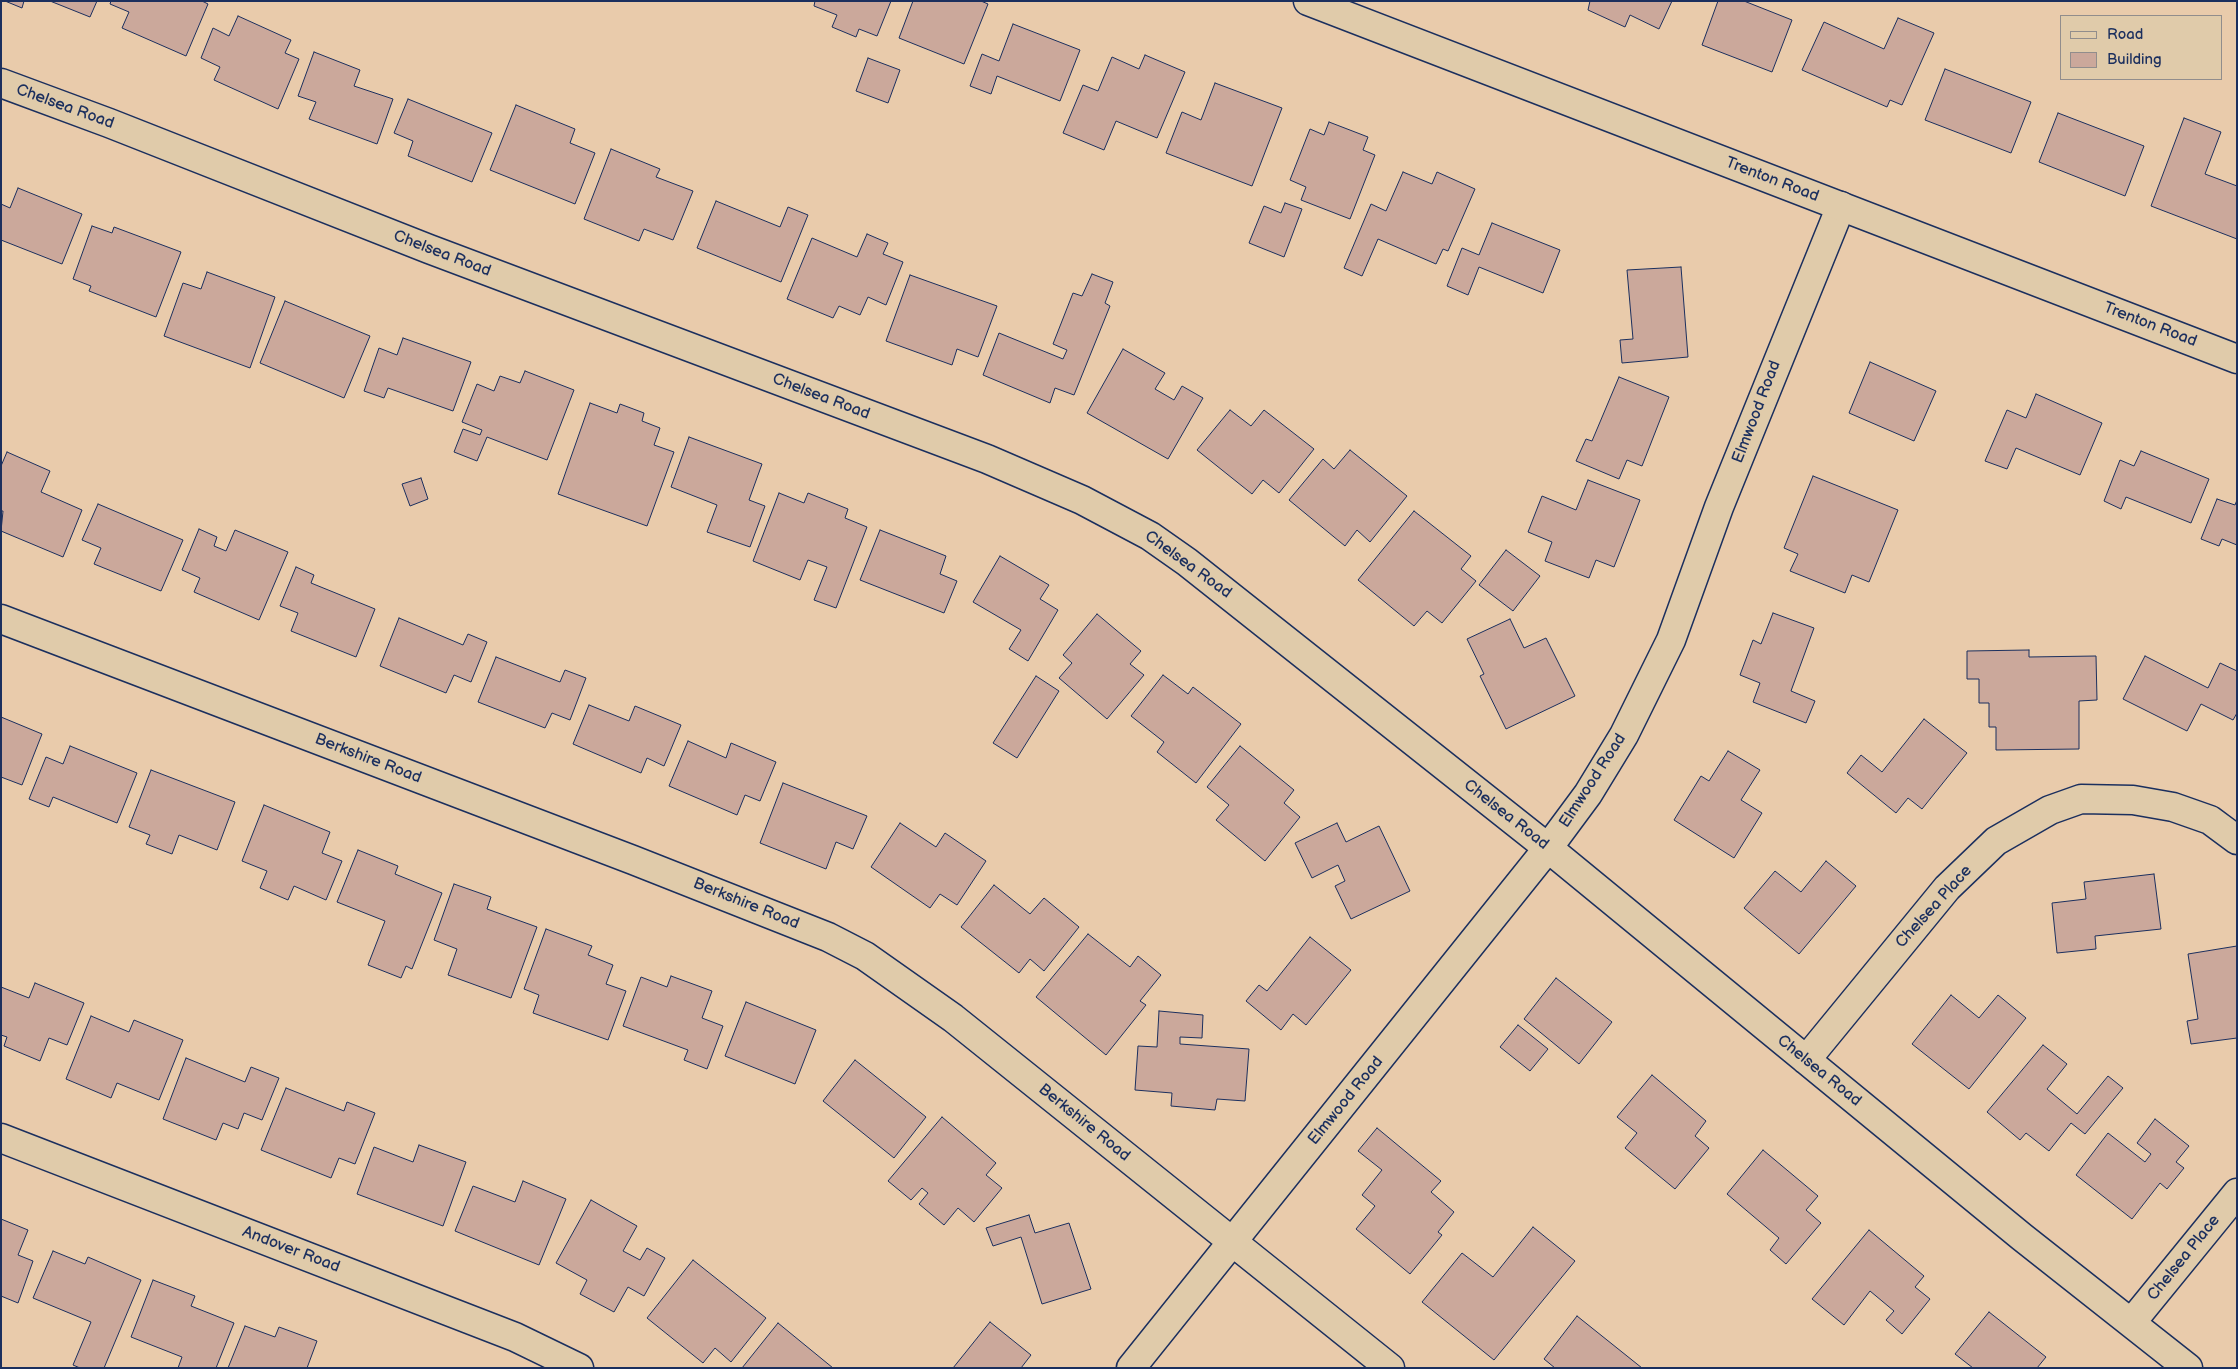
<!DOCTYPE html>
<style>
body{margin:0}
#map{position:relative;width:2238px;height:1369px;overflow:hidden;background:#e9cbab;font-family:"Balsamiq Sans",sans-serif}
canvas{display:block}
.frame{position:absolute;inset:0;border:2px solid #1b2f5e;pointer-events:none}
.legend{position:absolute;left:2060px;top:15px;width:162px;height:65px;box-sizing:border-box;background:#e0cbaa;border:1px solid #918d8c;margin:0;padding:6px 9px;list-style:none;font-size:15px;color:#1b2f5e}
.legend li{display:flex;align-items:center;gap:10px;height:25px}
.legend b{width:25px;border:1px solid #918d8c}
</style>
<div id="map">
<canvas width="2238" height="1369"></canvas>
<div class="frame"></div>
<ul class="legend">
<li><b style="height:6px;background:#e0cbaa"></b>Road</li>
<li><b style="height:14px;background:#cba89b"></b>Building</li>
</ul>
</div>
<script>
const ctx = document.querySelector('canvas').getContext('2d');
ctx.lineJoin = 'round';
function paint(path, color) {
  ctx.fillStyle = color;
  ctx.fill(path, 'evenodd');
}
function poly(rows) {
  const path = new Path2D();
  for (const r of rows) {
    path.moveTo(r[0], r[1]);
    for (let i = 2; i < r.length; i += 2) path.lineTo(r[i], r[i + 1]);
  }
  return path;
}
function trace(path, color, width, dash) {
  ctx.strokeStyle = color;
  ctx.lineWidth = width;
  ctx.lineCap = dash ? 'butt' : 'round';
  ctx.setLineDash(dash || []);
  ctx.stroke(path);
}
function drawText(font, color, halo, rows, align = 'center') {
  ctx.font = font + ' "Balsamiq Sans",sans-serif';
  ctx.lineWidth = 4;
  ctx.setLineDash([]);
  ctx.textBaseline = 'middle';
  ctx.strokeStyle = halo;
  ctx.fillStyle = color;
  for (const [text, x, y, turn = 0] of rows) {
    ctx.save();
    ctx.translate(x, y);
    ctx.rotate((+turn || 0) * Math.PI / 180);
    ctx.textAlign = isNaN(turn) ? turn : align;
    if (halo) ctx.strokeText(text, 0, 0);
    ctx.fillText(text, 0, 0);
    ctx.restore();
  }
}
const building = poly([
 [5,1,24,1,22,8,5,1],
 [50,1,97,1,90,17,50,1],
 [111,1,202,1,208,4,186,56,122,28,129,12,110,4,111,1],
 [815,1,891,1,877,36,859,29,856,37,832,27,837,15,814,6,815,1],
 [913,1,981,1,988,4,964,64,899,38,913,1],
 [1590,1,1672,1,1659,29,1630,15,1625,27,1588,10,1590,1],
 [1718,1,1744,1,1792,20,1772,72,1702,45,1718,1],
 [238,16,291,40,285,53,299,59,278,109,214,80,220,67,201,58,213,28,229,36,238,16],
 [1898,18,1934,33,1902,105,1890,100,1887,107,1802,70,1824,22,1884,49,1898,18],
 [1013,24,1080,50,1060,101,997,76,991,94,970,86,982,54,999,61,1013,24],
 [314,52,360,70,354,86,393,99,377,144,309,119,316,102,298,96,314,52],
 [1145,55,1185,72,1157,138,1116,121,1104,150,1063,133,1083,85,1098,91,1112,57,1139,69,1145,55],
 [868,58,900,70,888,103,856,91,868,58],
 [1945,69,2031,102,2011,153,1925,120,1945,69],
 [1215,83,1282,108,1252,186,1166,153,1182,112,1201,120,1215,83],
 [408,99,492,133,472,182,408,156,413,141,394,133,408,99],
 [516,105,575,129,570,143,595,153,575,204,490,170,516,105],
 [2058,113,2144,146,2125,196,2039,162,2058,113],
 [2184,118,2221,132,2205,174,2237,186,2237,239,2151,206,2184,118],
 [1329,122,1368,137,1363,150,1375,155,1350,219,1301,200,1306,187,1290,180,1310,129,1324,135,1329,122],
 [611,149,660,169,656,177,693,191,673,240,644,229,639,241,584,219,611,149],
 [1403,172,1432,184,1437,172,1475,189,1448,251,1443,249,1436,264,1378,239,1362,276,1344,268,1371,204,1386,211,1403,172],
 [18,188,82,214,62,264,1,240,1,204,10,208,18,188],
 [716,201,780,227,788,207,808,215,781,282,697,248,716,201],
 [1285,203,1302,209,1284,257,1249,243,1264,206,1281,213,1285,203],
 [1492,223,1560,250,1543,293,1479,267,1468,295,1447,286,1462,248,1479,255,1492,223],
 [92,226,112,233,114,227,181,252,156,317,89,291,91,286,73,279,92,226],
 [867,234,888,243,883,254,903,262,886,305,868,297,860,315,839,306,833,318,787,299,812,238,857,257,867,234],
 [1681,267,1688,357,1622,363,1620,340,1633,339,1627,270,1681,267],
 [207,272,275,297,250,368,164,336,183,283,201,289,207,272],
 [1092,274,1113,282,1105,303,1110,306,1074,395,1055,388,1050,403,983,375,999,333,1063,359,1067,350,1053,344,1073,293,1082,296,1092,274],
 [910,275,997,306,978,357,957,349,952,365,886,341,910,275],
 [285,301,370,336,344,398,260,363,285,301],
 [403,338,471,362,453,411,388,388,384,398,364,391,379,348,397,355,403,338],
 [1123,349,1165,373,1155,389,1174,400,1182,386,1203,398,1168,459,1087,413,1123,349],
 [1870,362,1936,391,1914,441,1849,413,1870,362],
 [525,371,574,390,547,460,487,437,477,461,454,452,463,429,480,435,482,430,462,422,477,384,494,391,500,376,520,383,525,371],
 [1619,377,1669,397,1642,466,1627,460,1619,479,1576,461,1586,439,1592,441,1619,377],
 [2036,394,2102,423,2080,475,2016,448,2007,469,1985,461,2007,410,2026,418,2036,394],
 [590,403,617,413,620,404,644,413,642,421,660,428,654,445,674,452,647,526,558,494,590,403],
 [1230,410,1251,426,1264,410,1314,449,1279,493,1263,480,1252,494,1197,450,1230,410],
 [689,437,762,464,749,500,765,506,750,547,707,532,717,505,671,487,689,437],
 [1350,450,1407,496,1370,542,1357,530,1345,546,1289,500,1323,459,1334,469,1350,450],
 [2141,451,2209,479,2191,523,2126,497,2121,509,2104,501,2120,460,2134,466,2141,451],
 [7,452,50,471,41,492,82,510,63,557,1,531,3,511,1,511,1,466,7,452],
 [1813,476,1898,510,1869,582,1852,575,1845,593,1790,571,1798,554,1784,548,1813,476],
 [421,478,428,499,410,506,402,484,421,478],
 [1588,480,1640,500,1614,567,1596,560,1589,578,1545,561,1552,542,1528,532,1542,496,1576,510,1588,480],
 [779,493,804,503,808,493,848,509,845,518,867,527,836,608,814,600,827,567,808,560,800,580,753,561,779,493],
 [2217,499,2235,505,2237,500,2237,545,2222,539,2219,546,2201,539,2217,499],
 [98,504,183,540,161,591,94,564,101,548,82,540,98,504],
 [1414,511,1471,556,1461,569,1476,581,1442,623,1427,611,1414,626,1358,580,1414,511],
 [199,529,217,537,214,546,226,551,235,530,288,552,259,620,194,592,200,578,182,570,199,529],
 [880,530,946,556,940,574,957,581,944,613,860,580,880,530],
 [1506,550,1540,576,1513,611,1479,585,1506,550],
 [1000,556,1049,585,1040,599,1058,610,1028,661,1009,649,1021,630,973,602,1000,556],
 [296,567,314,575,311,583,375,609,356,657,291,631,298,613,280,606,296,567],
 [1773,613,1814,628,1791,691,1815,701,1806,723,1753,702,1760,683,1740,675,1753,640,1761,644,1773,613],
 [1097,614,1141,651,1130,664,1144,675,1107,719,1059,678,1072,663,1063,655,1097,614],
 [399,618,463,645,468,634,487,642,471,682,454,675,446,693,380,666,399,618],
 [1510,619,1524,648,1546,638,1575,696,1506,729,1480,676,1484,674,1467,639,1510,619],
 [2029,650,2029,657,2096,656,2097,700,2079,701,2079,749,1996,750,1996,727,1989,727,1989,703,1979,703,1979,679,1967,679,1967,651,2029,650],
 [2145,656,2208,688,2220,663,2237,671,2237,713,2233,720,2201,704,2187,731,2123,699,2145,656],
 [496,657,560,682,565,670,586,678,570,720,552,713,545,728,478,702,496,657],
 [1163,675,1188,694,1193,687,1241,724,1196,783,1157,752,1164,742,1131,716,1163,675],
 [1036,676,1059,691,1017,758,993,743,1036,676],
 [589,705,629,721,635,706,681,725,664,766,647,758,641,773,573,744,589,705],
 [1,717,42,734,22,785,1,777,1,717],
 [1924,719,1967,753,1922,809,1908,798,1896,813,1847,773,1861,755,1882,772,1924,719],
 [688,741,726,758,731,743,776,762,760,801,745,795,737,815,669,786,688,741],
 [70,746,137,773,117,823,53,797,49,807,29,799,46,757,63,764,70,746],
 [1240,746,1294,790,1284,803,1300,817,1265,861,1216,820,1229,805,1207,787,1240,746],
 [1728,751,1760,770,1741,800,1762,813,1734,858,1674,820,1701,776,1709,781,1728,751],
 [151,770,235,802,217,850,179,835,172,854,146,844,150,835,129,827,151,770],
 [783,783,867,816,853,849,836,842,826,869,760,843,783,783],
 [264,805,330,832,322,853,342,861,326,900,294,886,288,900,260,888,267,871,242,861,264,805],
 [900,823,936,847,945,833,986,861,957,905,940,894,930,908,871,867,900,823],
 [1337,823,1346,842,1379,826,1410,891,1351,919,1335,886,1345,881,1338,865,1312,878,1295,843,1337,823],
 [358,850,398,866,395,874,442,893,412,969,406,966,401,978,368,965,385,921,337,902,358,850],
 [1826,861,1856,886,1799,954,1744,908,1775,871,1801,892,1826,861],
 [2154,874,2161,929,2095,936,2096,949,2057,953,2052,903,2086,899,2084,882,2154,874],
 [454,884,491,897,487,909,537,927,511,998,448,975,457,949,434,940,454,884],
 [994,885,1030,914,1044,898,1079,927,1044,971,1030,959,1019,973,961,927,994,885],
 [546,929,592,946,588,955,613,965,606,984,626,991,608,1040,533,1013,539,995,524,989,546,929],
 [1088,934,1130,967,1138,956,1161,975,1140,1001,1146,1005,1106,1055,1036,997,1088,934],
 [1310,937,1351,970,1306,1025,1293,1014,1281,1030,1246,1001,1259,985,1267,991,1310,937],
 [2237,946,2237,1038,2191,1044,2187,1021,2198,1019,2188,954,2237,946],
 [671,976,712,991,702,1018,723,1026,707,1069,684,1060,688,1050,623,1026,641,977,667,987,671,976],
 [1556,978,1612,1022,1579,1064,1524,1019,1556,978],
 [35,983,84,1003,67,1045,49,1038,40,1061,4,1046,7,1037,1,1035,1,987,29,998,35,983],
 [1951,995,1979,1018,1998,995,2026,1018,1969,1089,1912,1044,1951,995],
 [746,1002,816,1030,795,1084,725,1056,746,1002],
 [1159,1011,1203,1015,1202,1038,1180,1037,1180,1044,1249,1049,1245,1101,1217,1099,1215,1110,1171,1106,1172,1093,1135,1090,1138,1046,1157,1047,1159,1011],
 [91,1016,129,1032,134,1020,183,1040,159,1100,117,1083,111,1098,66,1079,91,1016],
 [1518,1025,1548,1049,1530,1071,1500,1047,1518,1025],
 [2043,1045,2067,1064,2047,1089,2077,1114,2108,1076,2123,1088,2085,1134,2071,1123,2049,1151,2026,1133,2020,1140,1987,1112,2043,1045],
 [186,1058,245,1082,251,1067,279,1078,262,1120,244,1113,238,1129,223,1123,216,1140,163,1119,186,1058],
 [855,1060,926,1117,894,1158,823,1101,855,1060],
 [1652,1075,1706,1121,1695,1136,1709,1148,1675,1189,1625,1148,1637,1133,1617,1117,1652,1075],
 [286,1088,344,1111,347,1102,375,1113,355,1164,339,1158,331,1178,261,1150,286,1088],
 [942,1117,996,1163,986,1175,1002,1188,974,1222,958,1208,944,1225,919,1204,928,1193,922,1188,911,1200,888,1181,942,1117],
 [2155,1119,2189,1146,2176,1162,2184,1168,2167,1189,2160,1183,2132,1219,2076,1175,2108,1133,2145,1162,2151,1154,2137,1143,2155,1119],
 [1377,1128,1441,1181,1431,1192,1454,1212,1438,1232,1442,1235,1410,1274,1356,1229,1375,1206,1362,1195,1382,1170,1358,1151,1377,1128],
 [419,1145,466,1162,443,1226,357,1194,374,1147,413,1162,419,1145],
 [1763,1150,1818,1196,1806,1210,1821,1223,1786,1264,1770,1250,1779,1238,1727,1194,1763,1150],
 [523,1181,566,1199,539,1265,455,1231,473,1186,515,1202,523,1181],
 [591,1200,637,1226,623,1251,640,1260,647,1248,665,1258,644,1296,628,1287,614,1312,580,1294,587,1280,556,1263,591,1200],
 [1029,1215,1035,1233,1069,1223,1091,1289,1042,1304,1021,1237,993,1246,986,1228,1029,1215],
 [1,1219,28,1230,18,1255,33,1261,18,1303,1,1296,1,1219],
 [1533,1227,1575,1261,1494,1360,1422,1302,1462,1253,1493,1277,1533,1227],
 [1869,1230,1924,1276,1915,1287,1930,1299,1902,1334,1886,1320,1894,1311,1870,1291,1844,1325,1812,1299,1869,1230],
 [53,1251,85,1264,88,1257,141,1280,104,1368,80,1368,73,1365,91,1322,33,1298,53,1251],
 [693,1260,766,1318,731,1362,715,1348,703,1363,647,1318,693,1260],
 [153,1280,195,1296,191,1306,234,1323,216,1368,178,1368,182,1357,131,1337,153,1280],
 [1989,1312,2046,1357,2037,1368,1973,1368,1955,1354,1989,1312],
 [1577,1316,1642,1368,1555,1368,1544,1359,1577,1316],
 [990,1322,1031,1355,1021,1368,953,1368,990,1322],
 [778,1323,833,1368,742,1368,778,1323],
 [245,1326,275,1337,279,1327,317,1341,307,1368,228,1368,245,1326]
]);
paint(building, '#cba89b');
trace(building, '#1b2f5e', 1);
const minor = poly([
 [1,83,109,123,429,249,987,459,1082,500,1150,536,1187,562,1548,848,2022,1237,2188,1368],
 [1,619,633,860,828,937,865,956,953,1018,1390,1368],
 [1806,1060,1947,888,1996,841,2050,810,2081,799,2133,800,2173,807,2210,820,2237,840],
 [1,1138,515,1337,579,1368],
 [2131,1323,2237,1193],
 [1131,1368,1548,848,1588,794,1624,735,1671,640,1719,507,1841,206]
]);
const secondary = poly([
 [1308,1,2237,359]
]);
trace(minor, '#1b2f5e', 31);
trace(secondary, '#1b2f5e', 31);
trace(minor, '#e0cbaa', 28);
trace(secondary, '#e0cbaa', 28);
drawText('16px', '#1b2f5e', '#e0cbaa', [
 ["Chelsea Road",65,107,20],
 ["Trenton Road",1772,180,21],
 ["Chelsea Road",442,254,21],
 ["Trenton Road",2150,325,21],
 ["Chelsea Road",821,397,21],
 ["Elmwood Road",1757,412,-69],
 ["Chelsea Road",1188,565,36],
 ["Berkshire Road",368,759,21],
 ["Elmwood Road",1593,781,-57],
 ["Chelsea Road",1506,815,38],
 ["Berkshire Road",746,904,22],
 ["Chelsea Place",1934,907,-48],
 ["Chelsea Road",1819,1071,39],
 ["Elmwood Road",1346,1101,-51],
 ["Berkshire Road",1084,1123,39],
 ["Andover Road",291,1250,21],
 ["Chelsea Place",2184,1258,-51]
]);
</script>
